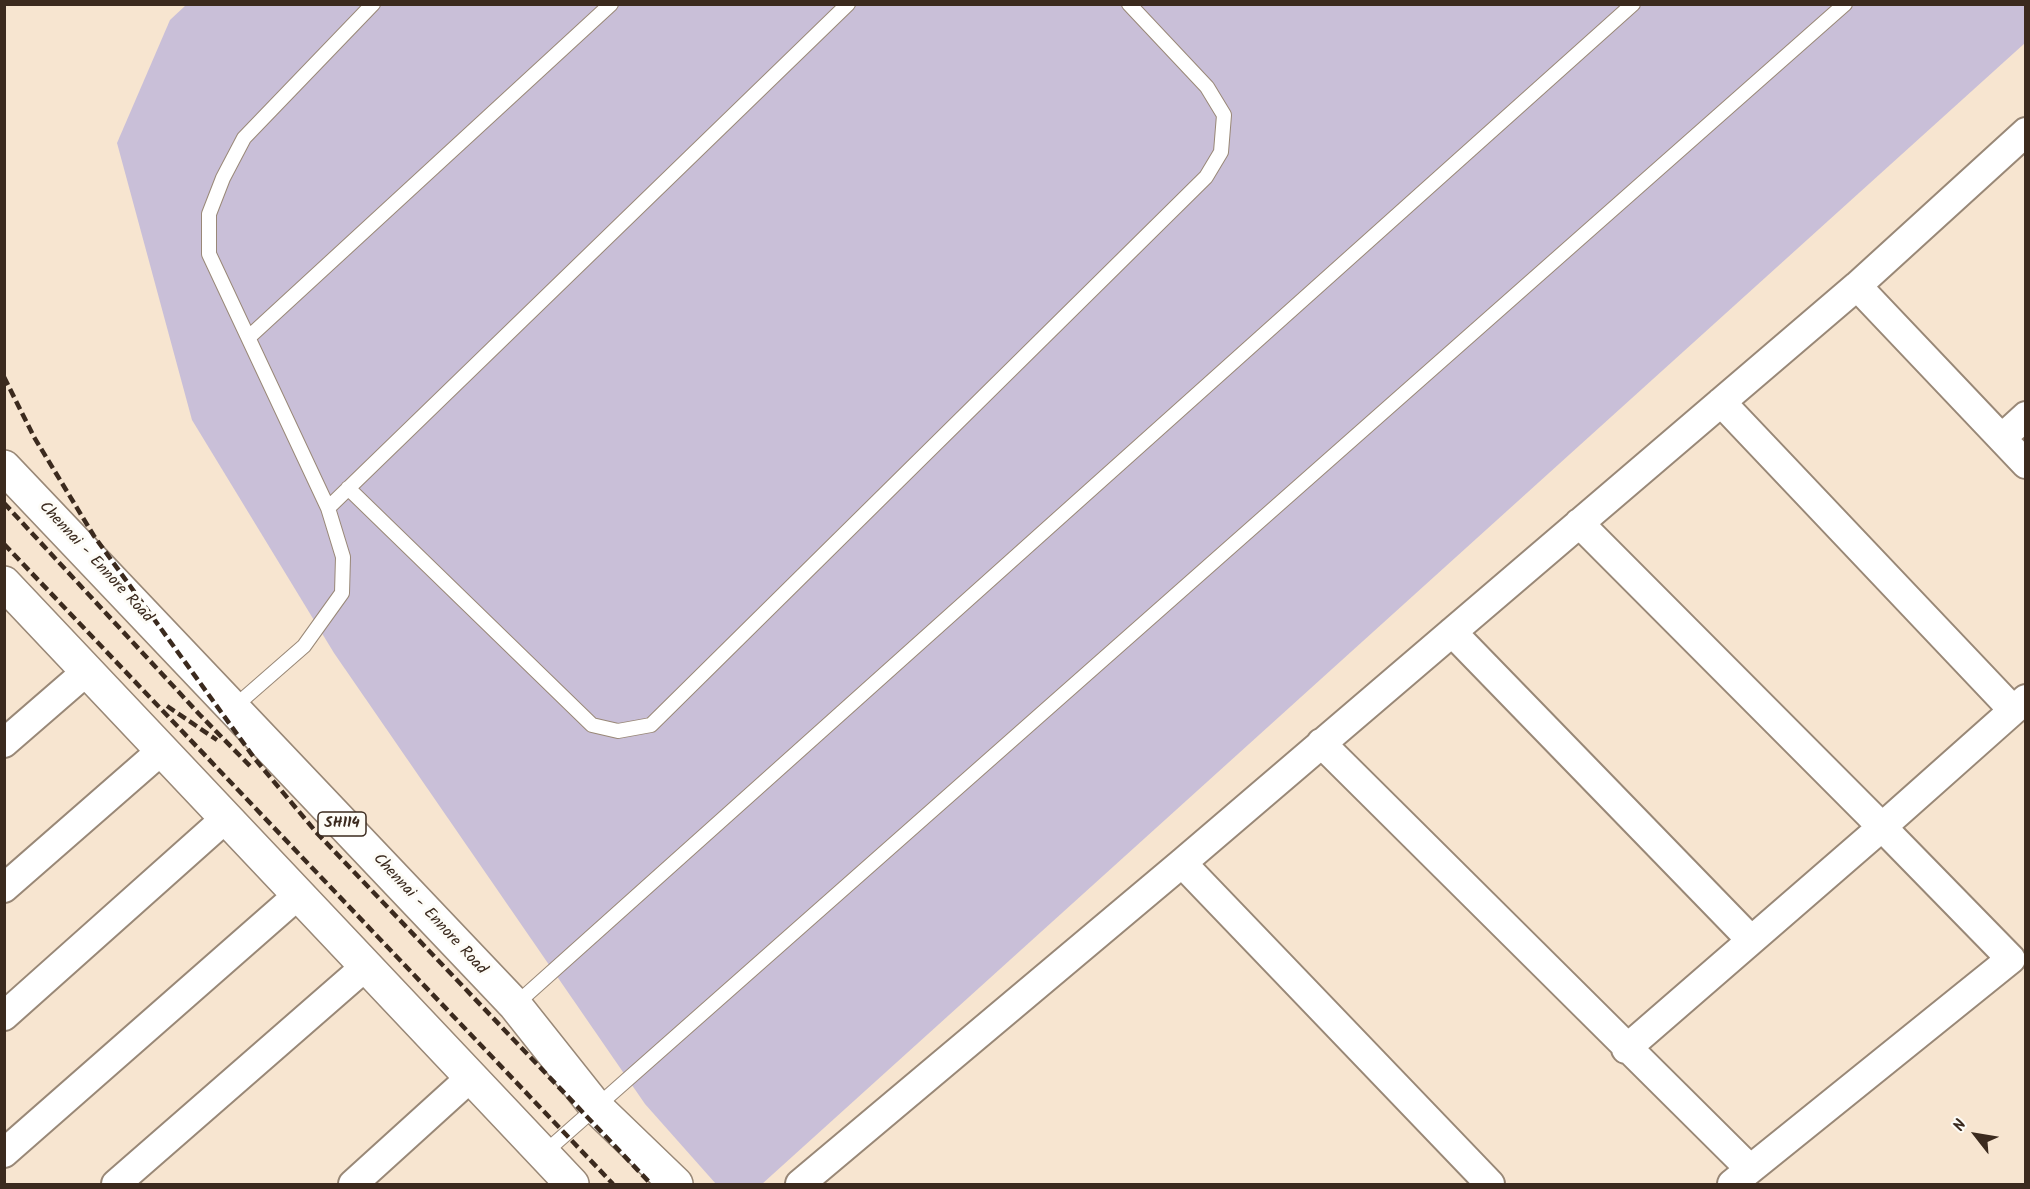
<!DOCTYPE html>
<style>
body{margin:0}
#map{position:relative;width:2030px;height:1189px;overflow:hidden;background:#f7e5d0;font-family:Kalam,sans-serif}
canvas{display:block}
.frame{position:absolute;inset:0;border:6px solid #3b2a1e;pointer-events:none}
.north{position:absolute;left:1946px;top:1105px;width:60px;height:60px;-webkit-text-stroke:4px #fdfcf7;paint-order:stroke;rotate:301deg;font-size:16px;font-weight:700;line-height:24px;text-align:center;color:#3b2a1e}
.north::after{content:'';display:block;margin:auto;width:21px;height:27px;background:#3b2a1e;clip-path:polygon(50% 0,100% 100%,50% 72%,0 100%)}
</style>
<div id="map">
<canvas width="2030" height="1189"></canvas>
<div class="frame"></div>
<div class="north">N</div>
</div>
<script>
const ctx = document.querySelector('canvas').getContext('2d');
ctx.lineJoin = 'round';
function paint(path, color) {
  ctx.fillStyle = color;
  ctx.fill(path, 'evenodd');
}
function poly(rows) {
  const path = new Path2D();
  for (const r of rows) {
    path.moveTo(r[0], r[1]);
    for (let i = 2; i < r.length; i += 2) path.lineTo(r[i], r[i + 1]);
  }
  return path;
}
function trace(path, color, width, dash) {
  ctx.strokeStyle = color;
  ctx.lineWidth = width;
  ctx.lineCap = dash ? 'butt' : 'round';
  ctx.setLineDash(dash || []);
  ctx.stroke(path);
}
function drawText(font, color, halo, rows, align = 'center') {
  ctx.font = font + ' Kalam,sans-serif';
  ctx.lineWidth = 6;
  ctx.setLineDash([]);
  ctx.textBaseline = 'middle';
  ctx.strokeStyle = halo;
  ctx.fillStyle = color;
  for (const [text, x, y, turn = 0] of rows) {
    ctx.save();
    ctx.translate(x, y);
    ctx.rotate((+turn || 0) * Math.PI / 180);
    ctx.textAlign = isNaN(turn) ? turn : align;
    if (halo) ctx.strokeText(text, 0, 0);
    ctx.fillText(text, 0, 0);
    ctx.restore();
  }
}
paint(poly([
 [186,5,2025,5,2025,43,762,1184,716,1184,645,1104,334,653,192,420,117,143,170,20]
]), '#c9bfd8');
const lane = poly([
 [249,337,611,4],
 [348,488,592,725,618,731,651,725,1206,177,1221,152,1224,115,1207,87,1129,4],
 [328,508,848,4],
 [233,708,304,646,342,593,343,557,328,508,209,254,209,214,223,178,244,138,373,4],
 [515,1005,1633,4],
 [543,1154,1845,4]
]);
const street = poly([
 [1857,286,2026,464],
 [1721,402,2013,710],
 [2003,437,2026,416],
 [1579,523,1882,827,1626,1049],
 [1452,632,1751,940],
 [4,743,87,671],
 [1321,743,1750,1169],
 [1182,863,1490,1184],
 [4,888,162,750],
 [4,1016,226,818],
 [4,1153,298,895],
 [116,1184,366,966],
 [353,1184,471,1077],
 [800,1184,1182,863,1857,286,2026,132],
 [1732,1184,2011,959,1882,827,2026,699]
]);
const primary = poly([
 [4,467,515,1005,596,1107,676,1184],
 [4,583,572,1184]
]);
trace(lane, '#987', 16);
trace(street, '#987', 32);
trace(primary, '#987', 36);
trace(lane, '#fff', 14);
trace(street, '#fff', 28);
trace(primary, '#fff', 33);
trace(poly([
 [4,377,34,437,94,536,255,759,316,832,651,1184],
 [4,503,200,715,252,768],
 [4,544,613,1184],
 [167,706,217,740]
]), '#3b2a1e', 4.5, [9, 4.5]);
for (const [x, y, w] of [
 [342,824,48]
]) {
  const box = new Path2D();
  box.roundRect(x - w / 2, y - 12, w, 24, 4.5);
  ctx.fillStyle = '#fdfcf7';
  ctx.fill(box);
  trace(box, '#3b2a1e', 1.5);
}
drawText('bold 15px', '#3b2a1e', null, [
 ["SH114",342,824]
]);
drawText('16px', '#3b2a1e', '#fdfcf7', [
 ["Chennai - Ennore Road",95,563,47],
 ["Chennai - Ennore Road",429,915,47]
]);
</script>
